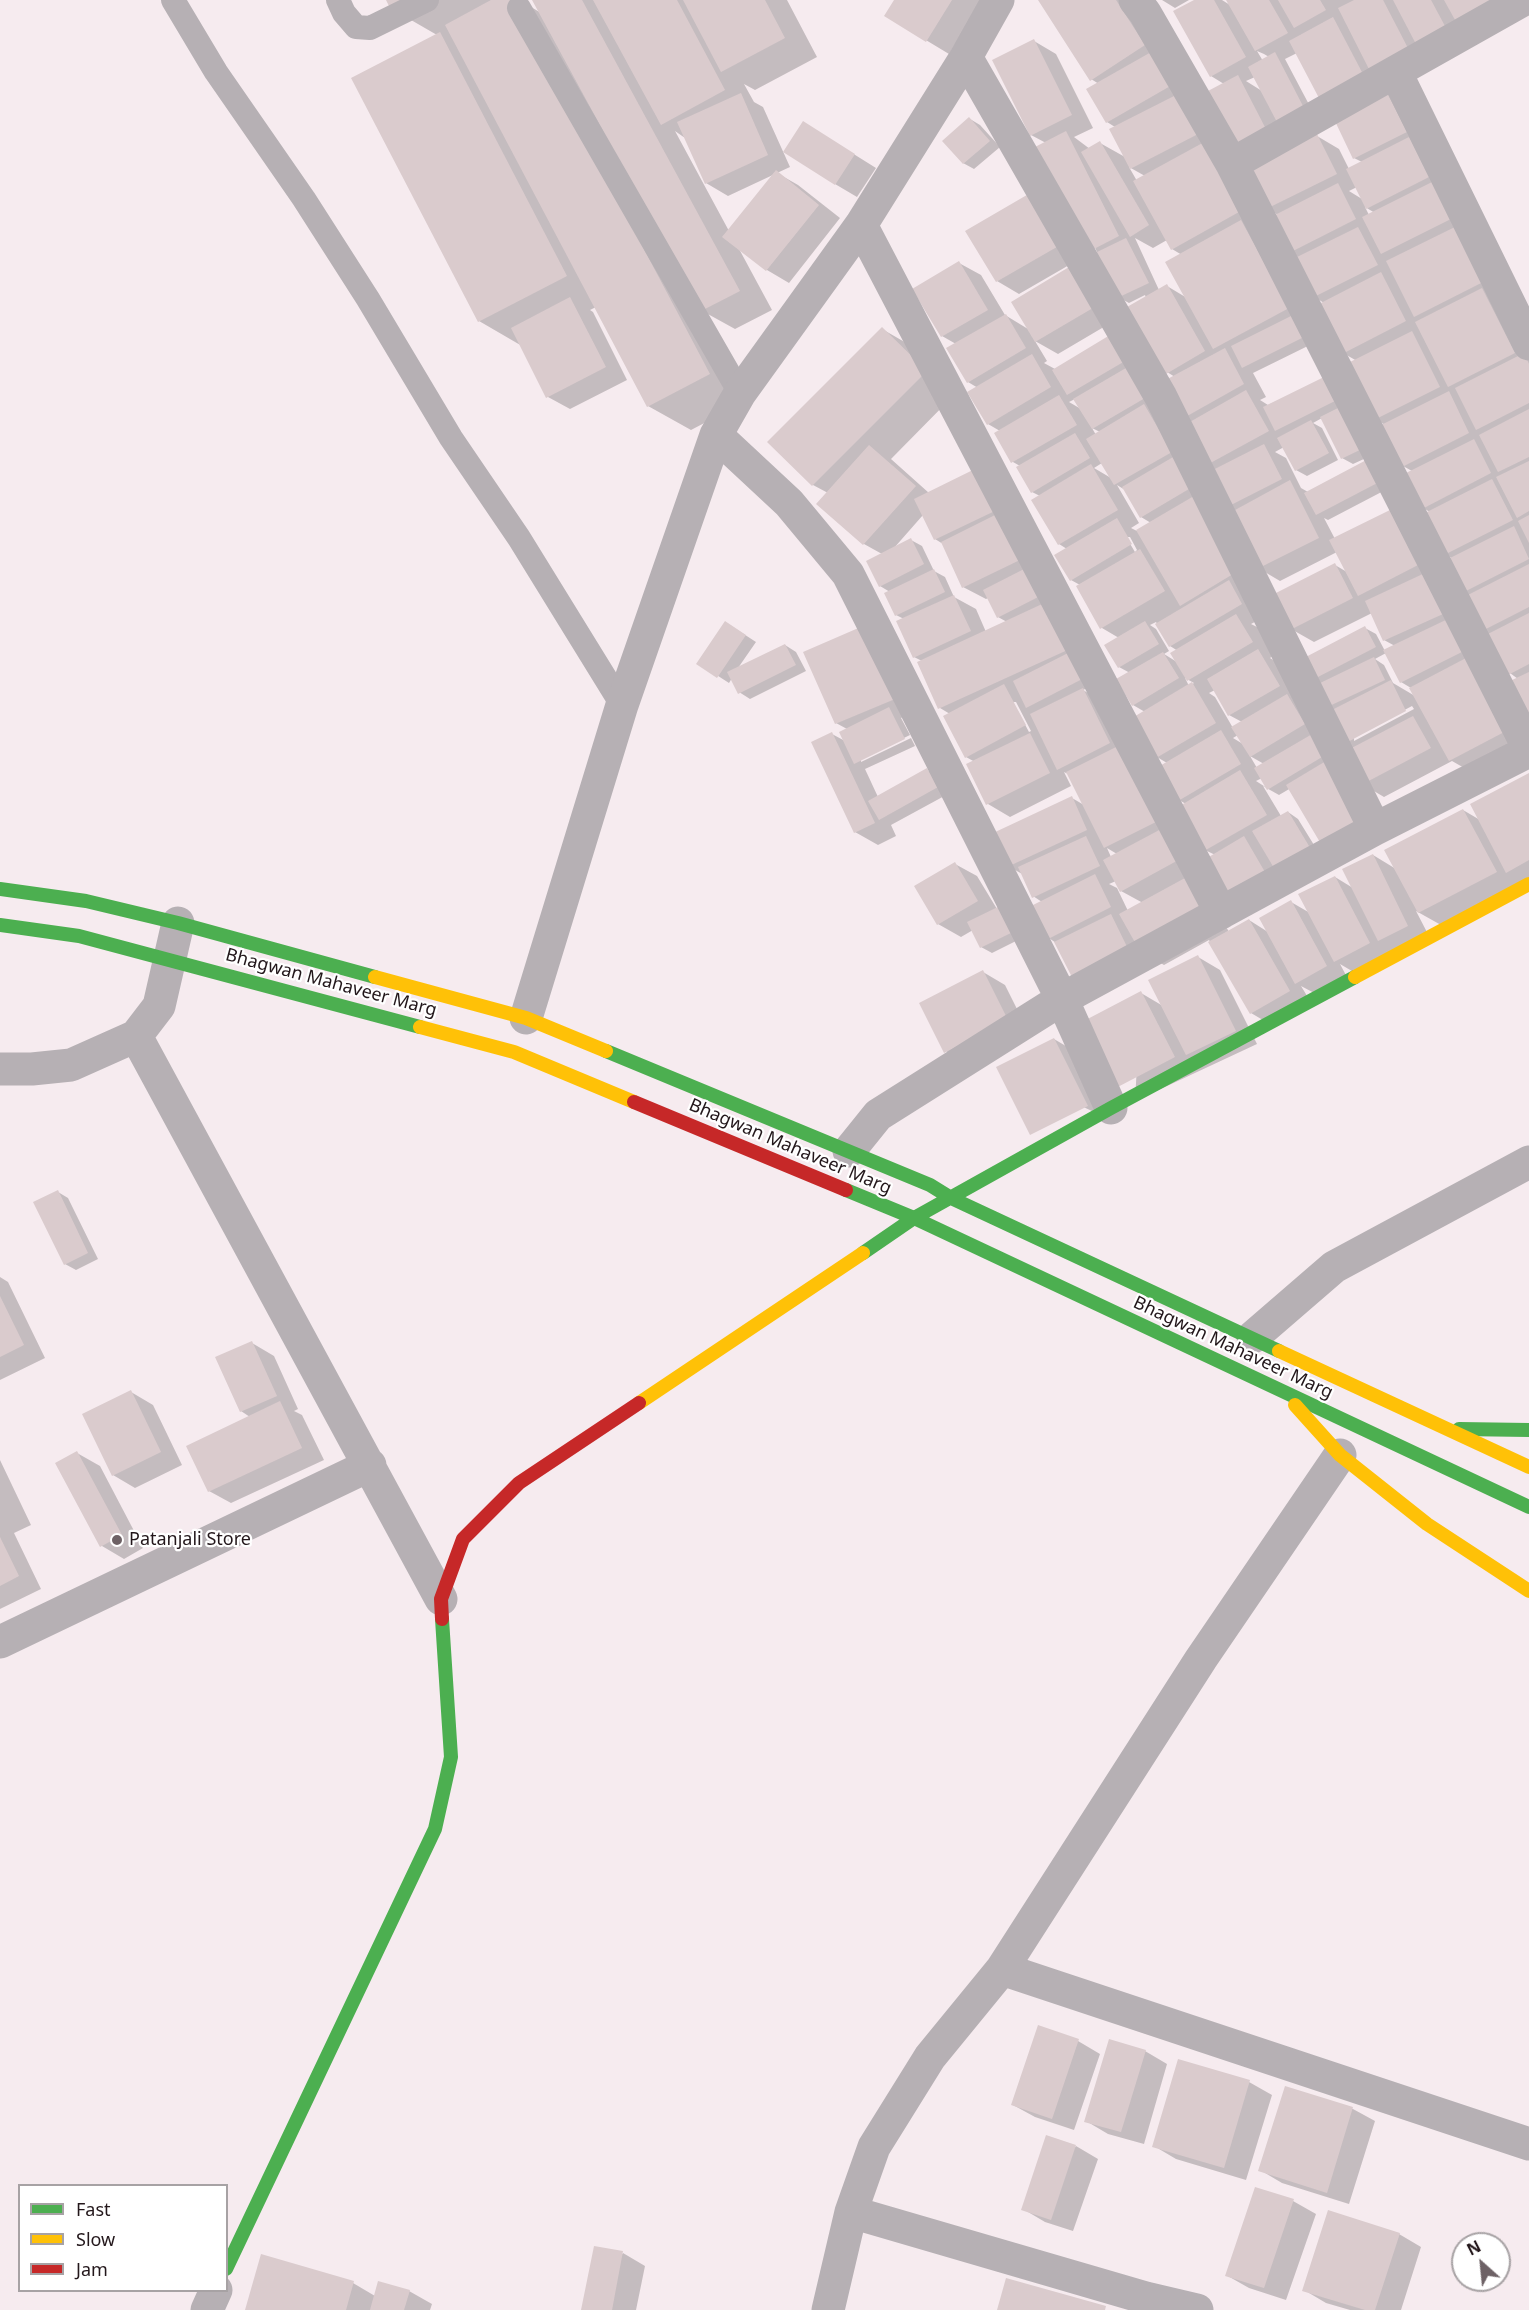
<!DOCTYPE html>
<style>
body{margin:0}
#map{position:relative;width:1529px;height:2310px;overflow:hidden;background:#f6ebef;font-family:"Noto Sans",sans-serif}
canvas{display:block}
.legend{position:absolute;left:18px;top:2184px;width:210px;height:108px;box-sizing:border-box;background:#fff;border:2px solid #a7a2a4;margin:0;padding:8px 10px;list-style:none;font-size:18px;color:#23171b}
.legend li{display:flex;align-items:center;gap:12px;height:30px}
.legend b{width:30px;border:2px solid #a7a2a4}
.north{position:absolute;left:1451px;top:2232px;width:60px;height:60px;box-sizing:border-box;background:#fff;border:2px solid #a7a2a4;border-radius:50%;rotate:333deg;font-size:16px;font-weight:700;line-height:24px;text-align:center;color:#23171b}
.north::after{content:'';display:block;margin:auto;width:21px;height:27px;background:#6d6165;clip-path:polygon(50% 0,100% 100%,50% 72%,0 100%)}
</style>
<div id="map">
<canvas width="1529" height="2310"></canvas>
<ul class="legend">
<li><b style="height:8px;background:#4caf50"></b>Fast</li>
<li><b style="height:8px;background:#ffc107"></b>Slow</li>
<li><b style="height:8px;background:#c62828"></b>Jam</li>
</ul>
<div class="north">N</div>
</div>
<script>
const ctx = document.querySelector('canvas').getContext('2d');
ctx.lineJoin = 'round';
function paint(path, color) {
  ctx.fillStyle = color;
  ctx.fill(path, 'evenodd');
}
function poly(rows) {
  const path = new Path2D();
  for (const r of rows) {
    path.moveTo(r[0], r[1]);
    for (let i = 2; i < r.length; i += 2) path.lineTo(r[i], r[i + 1]);
  }
  return path;
}
function trace(path, color, width, dash) {
  ctx.strokeStyle = color;
  ctx.lineWidth = width;
  ctx.lineCap = dash ? 'butt' : 'round';
  ctx.setLineDash(dash || []);
  ctx.stroke(path);
}
function drawText(font, color, halo, rows, align = 'center') {
  ctx.font = font + ' "Noto Sans",sans-serif';
  ctx.lineWidth = 4.5;
  ctx.setLineDash([]);
  ctx.textBaseline = 'middle';
  ctx.strokeStyle = halo;
  ctx.fillStyle = color;
  for (const [text, x, y, turn = 0] of rows) {
    ctx.save();
    ctx.translate(x, y);
    ctx.rotate((+turn || 0) * Math.PI / 180);
    ctx.textAlign = isNaN(turn) ? turn : align;
    if (halo) ctx.strokeText(text, 0, 0);
    ctx.fillText(text, 0, 0);
    ctx.restore();
  }
}
paint(poly([
 [388,0,527,0,523,2,541,13,534,0,787,0,817,57,755,90,744,84,754,102,763,107,790,167,777,173,798,185,840,218,789,283,767,270,738,247,772,310,735,329,706,313,752,398,691,430,648,406,596,307,590,310,593,312,627,380,570,409,548,397,522,346,479,321,437,35,392,9],
 [675,131,685,138,706,183,728,196,775,174,729,231],
 [896,0,982,0,949,54,886,16],
 [1041,0,1129,0,1318,341,1253,373,1266,397,1260,400,1268,405,1324,379,1377,453,1353,464,1342,458,1322,418,1313,423,1322,428,1338,460,1307,476,1296,470,1284,447,1275,452,1286,458,1301,488,1308,492,1372,459,1393,486,1328,520,1324,518,1335,539,1390,511,1529,742,1473,773,1452,761,1384,797,1362,784,1314,679,1365,628,1376,634,1385,651,1395,646,1384,640,1372,613,1314,642,1291,629,1335,565,1347,572,1337,552,1280,581,1258,568,1264,617,1251,624,1259,628,1274,655,1270,658,1280,664,1337,761,1279,795,1263,786,1281,816,1288,812,1298,819,1322,858,1291,892,1205,850,1186,804,1179,800,1167,763,1157,757,1145,712,1133,705,1130,673,1119,667,1119,638,1102,628,1080,585,1071,580,1067,549,1059,544,1040,496,1032,492,1020,466,1013,462,1000,431,988,424,978,388,968,382,949,349,956,344,942,336,959,263,981,275,1005,315,1028,329,1074,266,1119,318,1058,354,1035,341,1047,361,1044,363,1055,369,1110,337,1204,466,1175,377,1167,372,1146,298,1145,295,1129,303,1118,297,1046,143,1031,135,1034,41,1056,54,1093,128,1074,137,1090,149,1100,143,1125,157,1115,127,1107,122,1099,84,1091,79],
 [1129,167,1145,176,1137,181],
 [1135,238,1153,248,1167,240,1172,249,1182,255,1187,298,1167,286,1159,290],
 [1075,399,1081,409,1069,402],
 [1092,428,1100,432,1096,435],
 [1102,463,1111,478,1094,468],
 [1117,485,1125,490,1141,517,1151,523,1137,531,1131,528,1139,523],
 [1126,537,1130,537,1137,550,1135,552],
 [1156,622,1170,646,1178,651,1177,662,1164,654,1169,651,1156,629,1150,625],
 [1386,653,1401,682,1411,688,1415,696,1393,683,1384,665,1375,659],
 [1185,678,1194,683,1189,686],
 [1215,690,1229,715,1242,722,1233,728,1215,697,1209,693],
 [1412,706,1414,709,1354,741,1354,737],
 [1238,735,1243,744,1233,738],
 [1250,756,1264,764,1257,768],
 [1262,778,1267,788,1256,781],
 [1162,0,1189,0,1175,8],
 [1197,0,1222,0,1230,5,1227,0,1502,0,1386,92,1408,105,1529,351,1529,716,1518,679,1510,673,1481,631,1453,559,1445,554,1430,512,1423,508,1412,471,1403,466,1385,425,1376,419,1357,361,1343,353,1324,303,1313,296,1299,258,1290,252,1278,215,1267,208,1224,84,1211,76],
 [1257,51,1264,54,1269,57,1263,61],
 [1297,53,1345,112,1354,158,1362,162,1349,169,1339,149,1317,136,1314,114,1285,59],
 [1255,77,1262,91,1246,81],
 [1357,187,1362,199,1349,191],
 [1365,207,1375,213,1369,215],
 [970,119,980,125,1000,147,974,169,963,163],
 [804,123,876,168,857,197,835,184],
 [1032,194,1083,257,1019,294,997,281],
 [882,329,915,348,958,391,891,459,929,493,981,468,1098,683,1083,690,1105,703,1229,932,1249,920,1268,932,1291,902,1310,913,1335,877,1353,888,1373,855,1396,869,1463,810,1480,820,1529,775,1529,884,1441,925,1416,911,1430,938,1357,974,1340,964,1348,979,1318,995,1301,986,1312,1004,1273,1026,1251,1013,1209,940,1164,965,1145,954,1056,943,1049,938,1042,902,1033,896,1024,875,1008,866,1072,798,1084,805,1070,775,1064,772,1071,786,1010,817,988,804,975,762,966,757,950,714,940,708,922,661,914,657,904,619,896,615,890,592,880,586,882,554,864,544,828,493,813,485,770,442],
 [923,515,935,539,943,544,963,587,986,599,988,598,998,617,1007,622,986,632,976,609,954,597,945,577,934,571,922,546,911,540,894,548],
 [1013,702,1016,702,1031,731,1029,732],
 [1107,848,1117,854,1111,857],
 [1116,881,1121,891,1143,903,1128,911,1117,888,1109,884],
 [736,629,756,642,738,668,785,645,796,652,806,671,750,699,739,692,732,678,729,683,698,663],
 [805,653,916,711,901,718,910,735,861,759,861,762,911,738,915,746,865,769,878,797,927,770,938,776,948,794,891,825,896,836,878,845,855,832,832,734,845,741,847,729,836,723],
 [955,864,977,876,997,909,1024,937,992,953,981,947,973,930,961,937,938,924,916,886],
 [1198,957,1220,970,1257,1044,1135,1101,1141,993,1163,1006],
 [983,972,1005,985,1029,1033,968,1064,946,1051],
 [1054,1039,1076,1052,1109,1119,998,1067],
 [58,1192,68,1198,98,1259,76,1270,65,1264],
 [0,1277,8,1282,45,1358,0,1380],
 [252,1343,274,1356,298,1409,294,1411,302,1415,324,1460,231,1503,209,1491,250,1417,241,1411],
 [131,1392,153,1405,182,1465,135,1488,113,1475],
 [77,1453,100,1466,143,1548,124,1559,102,1546],
 [0,1460,31,1525,14,1533,41,1589,0,1609],
 [1078,2041,1100,2054,1074,2130,1035,2117,1013,2105],
 [1145,2051,1167,2064,1144,2144,1108,2134,1086,2121],
 [1179,2061,1249,2082,1272,2095,1246,2180,1176,2159,1154,2146],
 [1286,2088,1353,2109,1375,2121,1349,2204,1282,2183,1260,2170],
 [1076,2146,1098,2159,1073,2231,1045,2222,1023,2209],
 [1256,2188,1293,2201,1316,2214,1286,2300,1249,2288,1226,2275],
 [1399,2234,1421,2247,1401,2310,1350,2310,1326,2303,1304,2290],
 [623,2253,645,2266,636,2310,583,2310],
 [353,2283,375,2296,409,2291,432,2304,430,2310,247,2310]
]), '#0003');
paint(poly([
 [386,0,410,0,391,10],
 [491,0,512,0,710,374,647,407,445,25],
 [532,0,582,0,740,291,701,311],
 [593,0,677,0,725,90,661,125],
 [683,0,765,0,785,38,721,72],
 [894,0,952,0,926,42,884,16],
 [1038,0,1116,0,1145,45,1090,81],
 [1194,0,1214,0,1246,57,1210,77,1173,11],
 [1226,0,1269,0,1288,33,1255,51],
 [1278,0,1320,0,1326,10,1294,28],
 [1354,0,1383,0,1410,52,1371,73,1338,8],
 [1393,0,1431,0,1446,28,1416,44],
 [1444,0,1495,0,1459,27],
 [1333,17,1364,76,1320,100,1289,41],
 [440,32,567,276,478,322,351,78],
 [1034,39,1072,115,1030,136,992,60],
 [1153,51,1172,85,1106,123,1086,89],
 [1275,52,1304,108,1277,122,1248,67],
 [1238,75,1268,133,1240,148,1208,91],
 [1386,91,1407,132,1353,159,1333,117],
 [1182,92,1202,132,1130,169,1109,129],
 [741,93,768,155,705,184,677,122],
 [969,117,990,141,963,164,942,141],
 [803,121,855,154,835,185,783,152],
 [1066,131,1119,236,1088,252,1035,147],
 [1317,134,1337,174,1266,209,1246,169],
 [1409,137,1429,177,1366,209,1346,169],
 [1208,140,1246,208,1171,250,1133,181],
 [1100,141,1149,225,1130,237,1081,152],
 [776,170,819,205,766,271,722,237],
 [1432,182,1451,219,1381,254,1362,217],
 [1338,183,1356,219,1289,253,1271,217],
 [1032,192,1062,244,996,282,965,231],
 [1241,220,1289,308,1213,349,1165,262],
 [1457,226,1485,281,1414,317,1386,261],
 [1358,227,1378,265,1312,298,1293,259],
 [1126,238,1149,283,1117,298,1095,253],
 [959,261,988,310,941,337,912,289],
 [1074,264,1098,305,1035,342,1011,302],
 [1381,272,1406,321,1342,354,1317,305],
 [1167,284,1205,351,1166,374,1127,307],
 [1482,288,1515,353,1448,387,1415,322],
 [570,297,606,367,546,398,511,328],
 [1297,313,1308,335,1242,368,1231,346],
 [1006,314,1026,348,967,383,946,348],
 [882,327,927,371,812,486,767,442],
 [1412,331,1440,387,1374,420,1346,364],
 [1110,335,1125,361,1067,395,1052,370],
 [1225,348,1244,384,1180,420,1160,383],
 [1524,353,1529,364,1529,403,1476,430,1455,388],
 [1032,354,1051,387,987,425,967,392],
 [1126,368,1145,398,1092,429,1073,399],
 [1324,377,1335,401,1275,431,1263,407],
 [1246,390,1269,431,1203,467,1181,427],
 [1449,391,1469,433,1402,467,1381,425],
 [1059,395,1077,425,1011,463,994,433],
 [1144,404,1172,452,1114,485,1086,439],
 [1346,404,1368,446,1341,459,1320,417],
 [1529,409,1529,457,1498,472,1479,435],
 [1311,420,1329,453,1295,471,1277,438],
 [1075,433,1090,458,1031,493,1016,467],
 [1474,439,1491,473,1422,509,1404,474],
 [1264,444,1282,479,1225,508,1207,473],
 [869,445,916,486,863,545,816,504],
 [1180,453,1199,483,1140,518,1122,487],
 [1372,457,1383,480,1316,515,1304,493],
 [1529,461,1529,511,1517,518,1496,477],
 [1091,464,1118,510,1058,545,1031,500],
 [981,466,1001,508,934,540,914,499],
 [1492,479,1513,520,1444,555,1423,514],
 [1290,480,1319,538,1257,569,1226,515],
 [1194,496,1238,571,1180,606,1136,530],
 [1390,510,1418,565,1358,596,1329,540],
 [1001,512,1024,558,962,588,941,542],
 [1529,515,1529,543,1518,521],
 [1117,518,1132,544,1070,581,1054,555],
 [1514,526,1529,559,1460,594,1444,561],
 [911,538,924,564,879,587,866,561],
 [1140,549,1165,591,1100,629,1076,586],
 [1335,563,1353,598,1290,630,1272,595],
 [1529,564,1529,607,1480,632,1462,598],
 [1030,566,1044,594,997,618,983,590],
 [934,569,945,592,895,616,884,593],
 [1425,573,1443,614,1383,641,1365,601],
 [1229,580,1242,604,1169,647,1155,624],
 [954,595,971,631,913,658,896,621],
 [1053,599,1074,647,938,709,917,662],
 [1529,613,1529,664,1508,675,1488,634],
 [1236,614,1253,642,1187,681,1170,653],
 [1450,618,1466,650,1400,683,1383,650],
 [725,621,746,635,717,678,696,664],
 [1145,621,1159,644,1118,668,1104,645],
 [863,626,895,699,835,724,803,652],
 [1365,626,1376,647,1312,680,1302,659],
 [785,644,796,665,738,694,727,672],
 [1258,649,1280,686,1228,716,1207,679],
 [1074,650,1088,676,1026,708,1013,681],
 [1163,652,1179,678,1132,706,1116,679],
 [1374,657,1385,680,1325,708,1314,686],
 [1468,657,1508,730,1449,761,1409,688],
 [1529,672,1529,719,1510,681],
 [1391,680,1406,711,1342,745,1326,713],
 [1192,682,1216,723,1156,758,1132,718],
 [1004,684,1026,725,965,758,943,716],
 [1083,688,1110,743,1057,770,1030,714],
 [1287,694,1305,724,1250,757,1231,727],
 [889,707,905,739,854,764,839,732],
 [1413,716,1431,748,1361,785,1344,752],
 [1221,730,1241,764,1178,801,1158,767],
 [832,732,875,823,854,833,811,742],
 [1030,733,1050,773,986,805,966,764],
 [1314,733,1327,754,1267,790,1254,768],
 [1124,743,1162,819,1104,848,1066,772],
 [1326,761,1361,820,1321,844,1286,785],
 [927,768,938,787,879,820,868,801],
 [1240,770,1267,815,1204,851,1178,807],
 [1529,773,1529,860,1506,873,1470,804],
 [1072,796,1087,830,1007,867,991,834],
 [1463,809,1497,872,1418,913,1384,850],
 [1288,811,1312,851,1277,873,1252,831],
 [1165,827,1182,858,1120,892,1103,860],
 [1086,836,1100,866,1032,898,1018,867],
 [1244,836,1269,879,1228,903,1202,861],
 [1373,854,1408,926,1378,941,1342,869],
 [955,862,978,901,937,925,914,886],
 [1095,874,1111,907,1048,939,1031,906],
 [1335,876,1370,943,1334,962,1298,894],
 [1185,878,1206,917,1141,953,1119,914],
 [1291,900,1327,966,1295,984,1259,918],
 [1002,905,1015,931,980,948,967,922],
 [1111,914,1131,955,1075,983,1054,942],
 [1249,919,1290,991,1250,1014,1208,942],
 [1198,955,1236,1031,1186,1055,1148,980],
 [983,970,1008,1020,944,1053,919,1003],
 [1141,991,1175,1057,1112,1090,1078,1024],
 [1054,1038,1088,1106,1030,1135,996,1067],
 [58,1190,88,1253,64,1265,33,1202],
 [0,1296,24,1345,0,1357],
 [252,1341,277,1396,240,1412,215,1357],
 [131,1390,161,1452,112,1476,82,1414],
 [280,1401,302,1448,208,1492,186,1446],
 [77,1451,122,1535,100,1547,55,1463],
 [0,1537,19,1576,0,1586],
 [1038,2025,1079,2039,1052,2119,1011,2105],
 [1109,2039,1146,2050,1121,2132,1084,2122],
 [1178,2059,1250,2080,1224,2168,1152,2147],
 [1285,2086,1353,2107,1327,2193,1258,2171],
 [1046,2135,1076,2145,1051,2220,1021,2210],
 [1255,2187,1294,2199,1264,2288,1225,2276],
 [1328,2210,1400,2233,1375,2310,1365,2310,1302,2291],
 [594,2246,623,2251,612,2310,581,2310],
 [261,2254,354,2281,346,2310,245,2310],
 [1006,2278,1106,2306,1105,2310,997,2310],
 [378,2281,410,2290,404,2310,370,2310]
]), '#dacbcd');
trace(poly([
 [173,0,216,72,304,199,368,299,451,438,519,538,622,705],
 [338,0,344,13,356,27,370,28,427,0],
 [519,8,740,393]
]), '#b6b0b4', 24);
trace(poly([
 [1135,0,1145,13,1232,164,1529,749],
 [966,57,1161,397,1375,829],
 [1396,73,1529,344],
 [1232,164,1523,0],
 [861,225,1221,913],
 [716,435,789,503,848,574,1062,999,1111,1108],
 [526,1018,622,705,716,435,740,393,861,225,966,57,998,0],
 [136,1036,441,1599],
 [0,1069,32,1069,71,1065,136,1036,159,1006,178,923],
 [849,1151,878,1115,1062,999,1375,829,1529,751],
 [1253,1337,1334,1267,1529,1162],
 [0,1642,370,1465],
 [1002,1969,1529,2144],
 [851,2212,1146,2298,1197,2310],
 [207,2310,216,2290],
 [828,2310,851,2212,874,2147,930,2057,1002,1969,1201,1659,1340,1455]
]), '#b6b0b4', 33);
trace(poly([
 [0,889,86,901,178,923,375,977],
 [0,925,79,936,420,1027],
 [606,1051,930,1185,951,1198,1279,1351],
 [846,1190,914,1218,1529,1507],
 [863,1253,914,1218,1111,1108,1355,977],
 [1459,1429,1529,1430],
 [226,2269,435,1829,451,1757,442,1619]
]), '#4caf50', 14);
trace(poly([
 [375,977,526,1018,606,1051],
 [1355,977,1529,884],
 [420,1027,514,1052,634,1102],
 [1279,1351,1529,1467],
 [639,1403,863,1253],
 [1295,1405,1340,1455,1427,1524,1529,1591]
]), '#ffc107', 14);
trace(poly([
 [634,1102,846,1190],
 [442,1619,441,1599,463,1539,519,1483,639,1403]
]), '#c62828', 14);
for (const [x, y, r, color] of [
 [117,1540,6,"#6d6165"]
]) {
  const dot = new Path2D();
  dot.arc(x, y, r, 0, 2 * Math.PI);
  ctx.fillStyle = color;
  ctx.fill(dot);
  trace(dot, '#fff', 2);
}
drawText('18px', '#23171b', '#fff', [
 ["Bhagwan Mahaveer Marg",331,983,15],
 ["Bhagwan Mahaveer Marg",790,1147,23],
 ["Bhagwan Mahaveer Marg",1233,1348,25]
]);
drawText('18px', '#23171b', '#fff', [
 ["Patanjali Store",129,1540]
], 'left');
</script>
